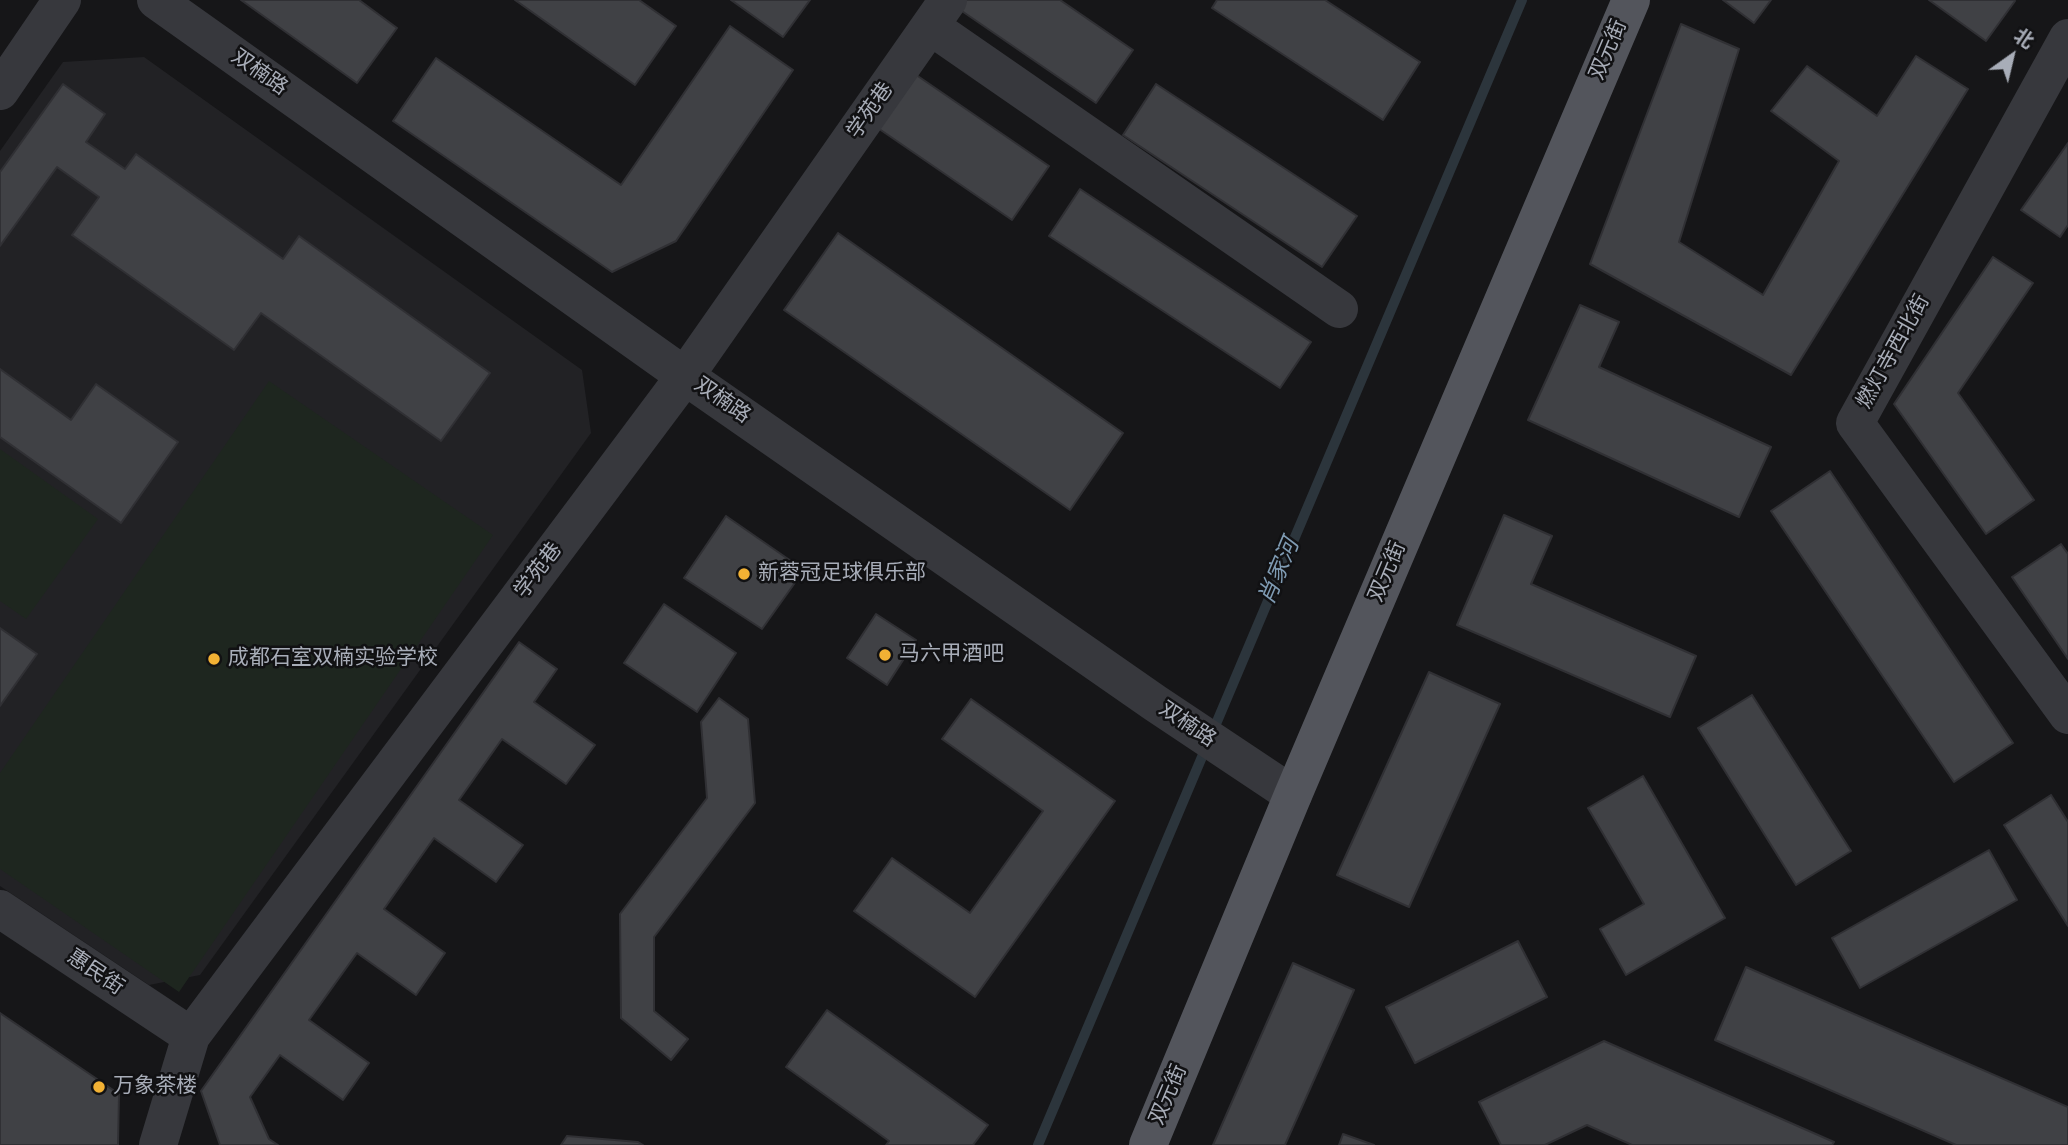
<!DOCTYPE html>
<meta charset="utf-8">
<style>
body{margin:0}
#map{position:relative;width:2068px;height:1145px;overflow:hidden;background:#161618;font-family:Roboto,"Noto Sans SC",sans-serif}
canvas{display:block}
.north{position:absolute;left:1977px;top:21px;width:70px;height:70px;-webkit-text-stroke:5px #111113;paint-order:stroke;rotate:34deg;font-size:19px;font-weight:700;line-height:28px;text-align:center;color:#a8adb8}
.north::after{content:'';display:block;margin:auto;width:24px;height:32px;background:#a8adb8;clip-path:polygon(50% 0,100% 100%,50% 72%,0 100%)}
</style>
<div id="map">
<canvas width="2068" height="1145"></canvas>
<div class="north">北</div>
</div>
<script>
const ctx = document.querySelector('canvas').getContext('2d');
ctx.lineJoin = 'round';
function paint(path, color) {
  ctx.fillStyle = color;
  ctx.fill(path, 'evenodd');
}
function poly(rows) {
  const path = new Path2D();
  for (const r of rows) {
    path.moveTo(r[0], r[1]);
    for (let i = 2; i < r.length; i += 2) path.lineTo(r[i], r[i + 1]);
  }
  return path;
}
function trace(path, color, width, dash) {
  ctx.strokeStyle = color;
  ctx.lineWidth = width;
  ctx.lineCap = dash ? 'butt' : 'round';
  ctx.setLineDash(dash || []);
  ctx.stroke(path);
}
function drawText(font, color, halo, rows, align = 'center') {
  ctx.font = font + ' Roboto,"Noto Sans SC",sans-serif';
  ctx.lineWidth = 5;
  ctx.setLineDash([]);
  ctx.textBaseline = 'middle';
  ctx.strokeStyle = halo;
  ctx.fillStyle = color;
  for (const [text, x, y, turn = 0] of rows) {
    ctx.save();
    ctx.translate(x, y);
    ctx.rotate((+turn || 0) * Math.PI / 180);
    ctx.textAlign = isNaN(turn) ? turn : align;
    if (halo) ctx.strokeText(text, 0, 0);
    ctx.fillText(text, 0, 0);
    ctx.restore();
  }
}
paint(poly([
 [144,57,582,370,591,433,200,975,149,985,0,886,0,151,63,62]
]), '#222225');
paint(poly([
 [269,381,493,535,179,992,0,869,0,773],
 [0,449,98,519,26,619,0,601]
]), '#1e261f');
trace(poly([
 [1213,731,1522,0],
 [1038,1145,1207,745]
]), '#2c353c', 10);
const building = poly([
 [241,0,359,0,397,28,357,83,241,0],
 [515,0,639,0,676,26,635,85,515,0],
 [731,0,810,0,783,37,731,0],
 [961,0,1060,0,1133,50,1096,103,956,7,961,0],
 [1217,0,1325,0,1420,62,1383,120,1212,8,1217,0],
 [1723,0,1771,0,1754,23,1723,0],
 [1929,0,2014,0,2015,1,1986,41,1929,0],
 [1681,24,1739,49,1679,242,1763,295,1839,161,1771,111,1807,66,1877,116,1916,56,1968,89,1791,375,1590,264,1681,24],
 [730,26,793,70,676,241,612,272,393,121,436,58,621,185,730,26],
 [909,70,1049,166,1012,220,872,124,909,70],
 [63,84,105,114,86,142,125,169,136,154,283,259,299,236,490,373,441,441,261,313,234,350,72,235,99,197,57,167,0,246,0,172,63,84],
 [1156,84,1357,216,1322,267,1123,135,1156,84],
 [2068,143,2068,225,2060,237,2021,210,2068,143],
 [1080,189,1311,342,1280,388,1049,236,1080,189],
 [838,233,1123,433,1070,510,784,310,838,233],
 [1993,257,2033,283,1958,393,2034,500,1986,534,1894,404,1993,257],
 [1580,305,1619,322,1599,367,1771,447,1739,517,1528,420,1580,305],
 [0,369,71,420,96,384,178,442,121,523,0,437,0,369],
 [1830,471,2013,743,1954,782,1771,511,1830,471],
 [1504,515,1552,536,1531,584,1696,656,1670,717,1457,625,1504,515],
 [726,516,804,570,762,629,684,578,726,516],
 [2061,544,2068,554,2068,659,2012,577,2061,544],
 [664,604,736,653,697,712,624,663,664,604],
 [876,614,916,640,887,685,847,658,876,614],
 [0,628,37,654,0,706,0,628],
 [519,642,557,669,534,702,595,745,566,784,502,739,459,800,523,845,496,882,434,838,384,909,445,953,416,995,357,953,309,1020,369,1063,343,1100,280,1055,250,1097,269,1139,278,1145,220,1145,201,1091,519,642],
 [1429,672,1500,704,1409,907,1337,875,1429,672],
 [1752,695,1851,851,1796,885,1698,728,1752,695],
 [719,698,748,719,755,803,654,937,654,1011,688,1039,671,1060,621,1018,620,914,707,798,701,722,719,698],
 [971,699,1115,801,975,997,854,911,892,858,970,913,1043,811,942,739,971,699],
 [1643,776,1725,918,1626,975,1600,929,1644,904,1588,808,1643,776],
 [2051,795,2068,822,2068,926,2004,825,2051,795],
 [1989,850,2017,900,1860,988,1832,938,1989,850],
 [1518,941,1547,997,1415,1063,1386,1007,1518,941],
 [1293,963,1354,990,1285,1145,1213,1145,1293,963],
 [1746,967,2068,1107,2068,1145,1956,1145,1715,1040,1746,967],
 [827,1010,988,1125,973,1145,886,1145,889,1141,786,1067,827,1010],
 [0,1013,119,1094,118,1145,0,1145,0,1013],
 [1604,1041,1834,1142,1832,1145,1632,1145,1587,1125,1545,1145,1501,1145,1479,1102,1604,1041],
 [1343,1134,1374,1145,1339,1145,1343,1134],
 [567,1136,638,1142,643,1145,561,1145,567,1136]
]);
paint(building, '#404145');
trace(building, '#303034', 2);
trace(poly([
 [156,0,685,376,1155,703,1293,795],
 [930,26,1339,309],
 [2068,38,1855,423,2068,715],
 [0,91,62,0],
 [0,909,191,1036],
 [158,1145,191,1036,685,376,948,0]
]), '#37383d', 38);
trace(poly([
 [1148,1145,1293,795,1631,0]
]), '#53555c', 38);
for (const [x, y, r, color] of [
 [744,574,7,"#f2b134"],
 [885,655,7,"#f2b134"],
 [214,659,7,"#f2b134"],
 [99,1087,7,"#f2b134"]
]) {
  const dot = new Path2D();
  dot.arc(x, y, r, 0, 2 * Math.PI);
  ctx.fillStyle = color;
  ctx.fill(dot);
  trace(dot, '#111113', 2.5);
}
drawText('21px', '#a8adb8', '#111113', [
 ["双元街",1609,50,-67],
 ["双楠路",259,73,35],
 ["学苑巷",871,111,-55],
 ["燃灯寺西北街",1894,352,-61],
 ["双楠路",722,401,35],
 ["学苑巷",539,571,-53],
 ["双元街",1388,572,-67],
 ["双楠路",1187,725,34],
 ["惠民街",95,973,34],
 ["双元街",1169,1095,-67]
]);
drawText('21px', '#a8adb8', '#111113', [
 ["新蓉冠足球俱乐部",758,574],
 ["马六甲酒吧",899,655],
 ["成都石室双楠实验学校",228,659],
 ["万象茶楼",113,1087]
], 'left');
drawText('italic 23px', '#7f9bb3', '#111113', [
 ["肖家河",1280,572,-67]
]);
</script>
